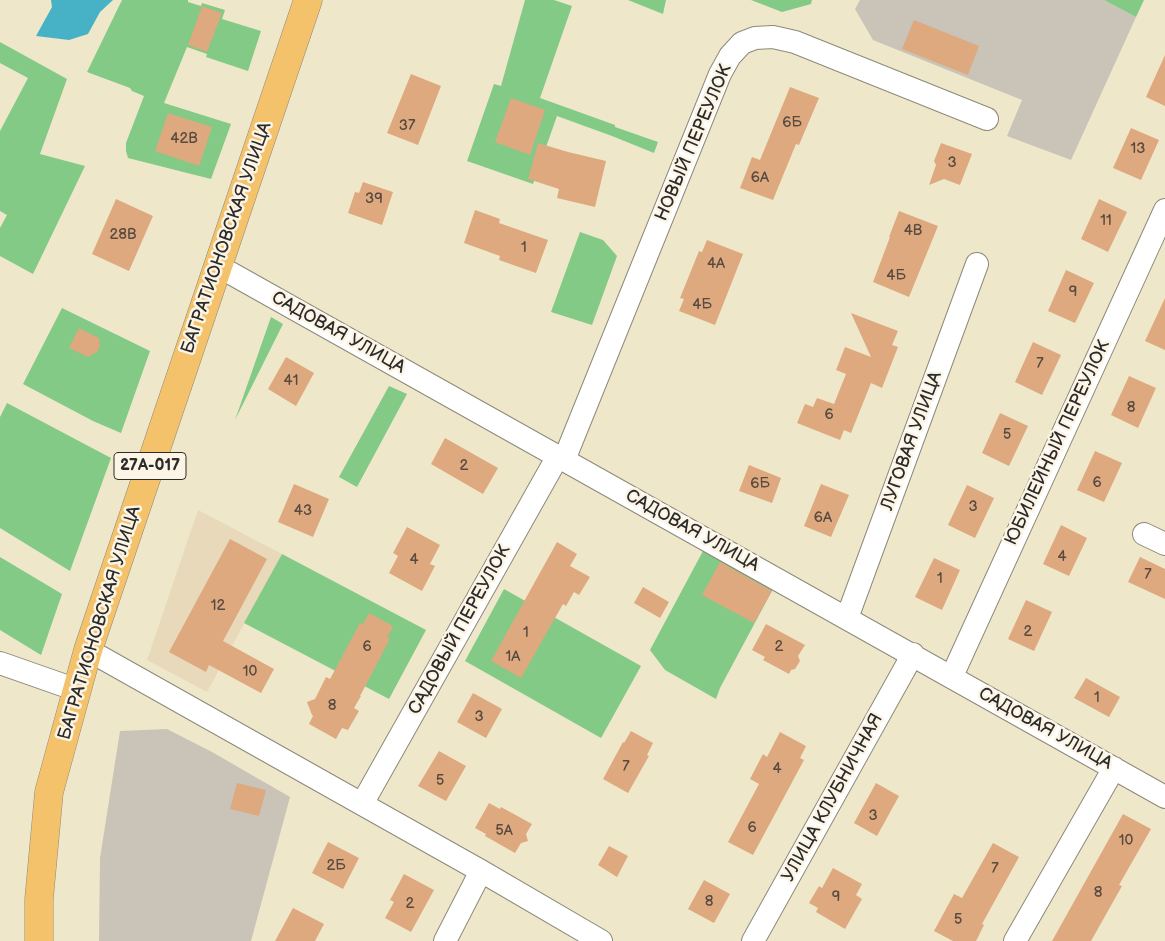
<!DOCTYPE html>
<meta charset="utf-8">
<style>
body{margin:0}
canvas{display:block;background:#efe7ca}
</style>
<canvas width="1165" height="941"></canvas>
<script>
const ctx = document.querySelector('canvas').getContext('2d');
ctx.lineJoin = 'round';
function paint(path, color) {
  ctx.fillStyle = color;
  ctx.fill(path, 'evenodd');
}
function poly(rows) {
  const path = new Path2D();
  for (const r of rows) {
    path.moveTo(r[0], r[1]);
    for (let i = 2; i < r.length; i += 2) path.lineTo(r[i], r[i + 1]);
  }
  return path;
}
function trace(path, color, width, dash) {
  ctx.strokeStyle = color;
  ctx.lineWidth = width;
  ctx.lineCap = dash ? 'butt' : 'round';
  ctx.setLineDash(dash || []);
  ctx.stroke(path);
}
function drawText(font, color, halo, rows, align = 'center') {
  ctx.font = font + ' "Balsamiq Sans",sans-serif';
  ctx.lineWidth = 5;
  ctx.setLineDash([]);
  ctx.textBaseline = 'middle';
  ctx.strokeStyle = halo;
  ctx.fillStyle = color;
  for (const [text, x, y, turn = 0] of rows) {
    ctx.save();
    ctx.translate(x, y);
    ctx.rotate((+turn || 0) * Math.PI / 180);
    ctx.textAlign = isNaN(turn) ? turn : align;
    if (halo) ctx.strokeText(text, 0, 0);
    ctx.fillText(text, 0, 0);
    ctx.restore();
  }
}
paint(poly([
 [198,510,282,554,207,692,147,660]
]), '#e8d9ba');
paint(poly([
 [860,0,1104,0,1136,17,1071,160,1007,136,1022,100,873,40,855,9],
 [167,729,212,752,290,797,251,941,99,941,100,858,120,731]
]), '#c9c3b8');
paint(poly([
 [122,0,188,0,188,2,201,6,202,3,225,10,222,19,261,31,248,71,206,57,207,54,187,47,164,103,231,124,211,179,128,158,126,151,126,143,144,96,132,91,130,88,87,72],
 [525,0,554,0,572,6,540,98,615,125,615,127,658,142,654,153,612,136,557,116,533,184,467,161,494,84,501,86],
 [628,0,666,0,663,14],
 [751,0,812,0,811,4,782,12],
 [1104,0,1144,0,1136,17],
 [0,42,67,79,40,154,85,166,33,274,0,256,0,228,7,215,0,211,0,131,28,78,0,63],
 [580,232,603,240,617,256,592,325,551,312],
 [62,308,150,351,121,433,93,421,23,384],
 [271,317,283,324,235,420],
 [389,386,407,394,357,487,339,477],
 [7,403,111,458,70,571,0,528,0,417],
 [703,551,773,589,720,688,716,699,665,670,650,650],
 [282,554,426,630,389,699,244,623],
 [0,557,62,594,41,655,0,630],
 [504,589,641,666,601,738,465,661]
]), '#82ca86');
paint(poly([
 [51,0,113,0,100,12,88,34,69,40,36,36,52,7]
]), '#47b2c5');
paint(poly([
 [202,6,222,13,207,52,188,45],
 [914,20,979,46,968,75,902,49],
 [1165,55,1165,106,1146,97],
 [411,74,441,86,418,145,387,133],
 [790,87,819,98,799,145,796,144,773,200,740,188,752,157,760,160],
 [511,98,545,110,530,155,495,142],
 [168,113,212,127,199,166,155,151],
 [1131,128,1159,140,1141,180,1113,168],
 [538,143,568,152,606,161,595,207,557,198,559,189,528,179],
 [941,143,972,154,960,185,944,179,929,185,936,165,934,161],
 [363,182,393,192,382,225,348,213,355,192,359,193],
 [116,199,153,216,129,271,92,254],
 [1099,199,1127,212,1108,252,1081,239],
 [475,210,500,219,499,223,548,240,536,273,499,260,500,256,464,243],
 [899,211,938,226,909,297,873,282,890,237,889,237],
 [707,240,743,254,715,325,679,311,684,299,680,298,699,251,702,252],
 [1066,270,1094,283,1075,323,1048,311],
 [1165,298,1165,350,1145,341],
 [851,313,898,331,892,345,898,347,882,388,871,383,851,433,844,430,840,440,797,423,805,404,813,407,817,398,834,404,846,374,836,370,845,347,871,357],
 [79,328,99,338,100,346,97,352,88,357,69,348],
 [1033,342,1061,355,1042,395,1015,382],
 [286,357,314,373,296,406,268,389],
 [1129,376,1156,388,1138,428,1111,415],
 [1000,413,1028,426,1009,466,982,453],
 [445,438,498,468,483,494,431,464],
 [1095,451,1122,463,1104,502,1077,490],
 [749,465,781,478,772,503,739,491],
 [294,484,329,499,313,537,278,522],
 [821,484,849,495,831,537,804,526],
 [967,485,994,498,975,538,948,525],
 [1061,525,1087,538,1069,576,1043,564],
 [407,527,440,545,430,564,435,566,422,591,389,573,398,556,393,553],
 [230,539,267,559,223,641,274,669,261,693,209,665,206,672,169,652],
 [557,542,577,554,570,566,590,577,579,595,574,592,566,606,563,604,521,678,491,661],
 [1140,557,1165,569,1165,599,1128,582],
 [934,558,960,570,942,610,915,597],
 [720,562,772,591,754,623,702,595],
 [643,587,669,602,660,618,634,603],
 [1026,600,1052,612,1034,651,1008,639],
 [369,613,393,626,387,638,390,639,360,696,361,696,354,708,359,711,348,730,342,728,336,739,309,724,313,716,312,715,307,702,315,699,326,677,330,679,360,623,363,624],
 [766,624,805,645,798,656,800,661,795,669,791,670,789,674,763,660,765,657,752,650],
 [1086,678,1120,697,1109,717,1074,698],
 [473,693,502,709,486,738,457,722],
 [631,731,653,743,647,755,649,756,628,793,603,779,623,742,624,743],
 [780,732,806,746,800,758,804,760,753,855,728,842,759,784,750,779,763,754,767,757],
 [439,751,466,766,446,801,418,786],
 [237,783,266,790,259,816,230,809],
 [876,783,899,796,877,836,854,823],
 [489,803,500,809,501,807,532,824,526,834,528,841,521,843,515,853,485,836,486,834,475,828],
 [1123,814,1151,829,1119,885,1122,886,1091,941,1052,941],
 [328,842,359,858,343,889,312,873],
 [993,843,1019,857,982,924,984,925,976,941,953,941,934,931,954,894,962,898],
 [609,846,628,856,617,877,598,865],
 [833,868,862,884,856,895,862,899,845,929,816,912,818,908,809,903,819,886,822,888],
 [404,874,434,890,411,932,385,918,394,902,390,900],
 [704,880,730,894,714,923,688,909],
 [293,908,324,924,315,941,275,941]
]), '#dea97f');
const minor = poly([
 [218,266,1165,797],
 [564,460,720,74,730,56,742,43,755,38,773,37,795,42,987,119],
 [1144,534,1165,544],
 [847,618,977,264],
 [88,650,481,871,601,941],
 [0,663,77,690],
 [952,676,1165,210],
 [362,804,558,456],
 [445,941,481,871],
 [753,941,913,654],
 [1015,941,1114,768]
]);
const primary = poly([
 [39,941,39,899,49,792,88,650,308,0]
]);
trace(minor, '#8d897a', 24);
trace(primary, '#8d897a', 29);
trace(minor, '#fff', 22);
trace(primary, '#f4c26a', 28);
drawText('15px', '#584a40', null, [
 ["6Б",792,123],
 ["37",407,126],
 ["42В",184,139],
 ["13",1138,149],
 ["3",952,163],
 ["6А",760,178],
 ["39",374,199],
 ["11",1106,221],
 ["4В",913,231],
 ["28В",123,235],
 ["1",524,248],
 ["4А",716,264],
 ["4Б",896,276],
 ["9",1073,292],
 ["4Б",702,305],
 ["7",1040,364],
 ["41",291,381],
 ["8",1131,408],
 ["6",829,415],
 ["5",1007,435],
 ["2",464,466],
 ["6",1097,483],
 ["6Б",760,484],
 ["3",973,507],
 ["43",303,511],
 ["6А",823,518],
 ["4",1062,557],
 ["4",414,560],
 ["7",1148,575],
 ["1",940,579],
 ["12",218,606],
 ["2",1028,632],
 ["1",526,633],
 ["6",367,647],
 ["2",779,647],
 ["1А",513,657],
 ["10",250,672],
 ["1",1097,698],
 ["8",332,706],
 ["3",479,717],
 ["7",626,767],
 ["4",777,769],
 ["5",440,781],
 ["3",873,816],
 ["6",752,828],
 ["5А",504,831],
 ["10",1126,841],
 ["2Б",336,866],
 ["7",995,869],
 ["8",1098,893],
 ["9",836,897],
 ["8",709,902],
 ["2",410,904],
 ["5",958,920]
]);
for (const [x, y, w] of [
 [150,466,72]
]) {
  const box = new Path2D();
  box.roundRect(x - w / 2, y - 13.5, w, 27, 4);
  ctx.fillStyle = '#fcf5e5';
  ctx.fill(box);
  trace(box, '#2b2b2b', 1);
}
drawText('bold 16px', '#2b2b2b', null, [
 ["27А-017",150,466]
]);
drawText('18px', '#2b2b2b', '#fcf5e5', [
 ["НОВЫЙ ПЕРЕУЛОК",694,143,-67],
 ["БАГРАТИОНОВСКАЯ УЛИЦА",227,238,-71],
 ["САДОВАЯ УЛИЦА",338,333,29],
 ["ЛУГОВАЯ УЛИЦА",912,441,-70],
 ["ЮБИЛЕЙНЫЙ ПЕРЕУЛОК",1058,443,-65],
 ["САДОВАЯ УЛИЦА",692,531,29],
 ["БАГРАТИОНОВСКАЯ УЛИЦА",100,623,-73],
 ["САДОВЫЙ ПЕРЕУЛОК",460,630,-61],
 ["САДОВАЯ УЛИЦА",1045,729,29],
 ["УЛИЦА КЛУБНИЧНАЯ",833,798,-61]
]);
</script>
